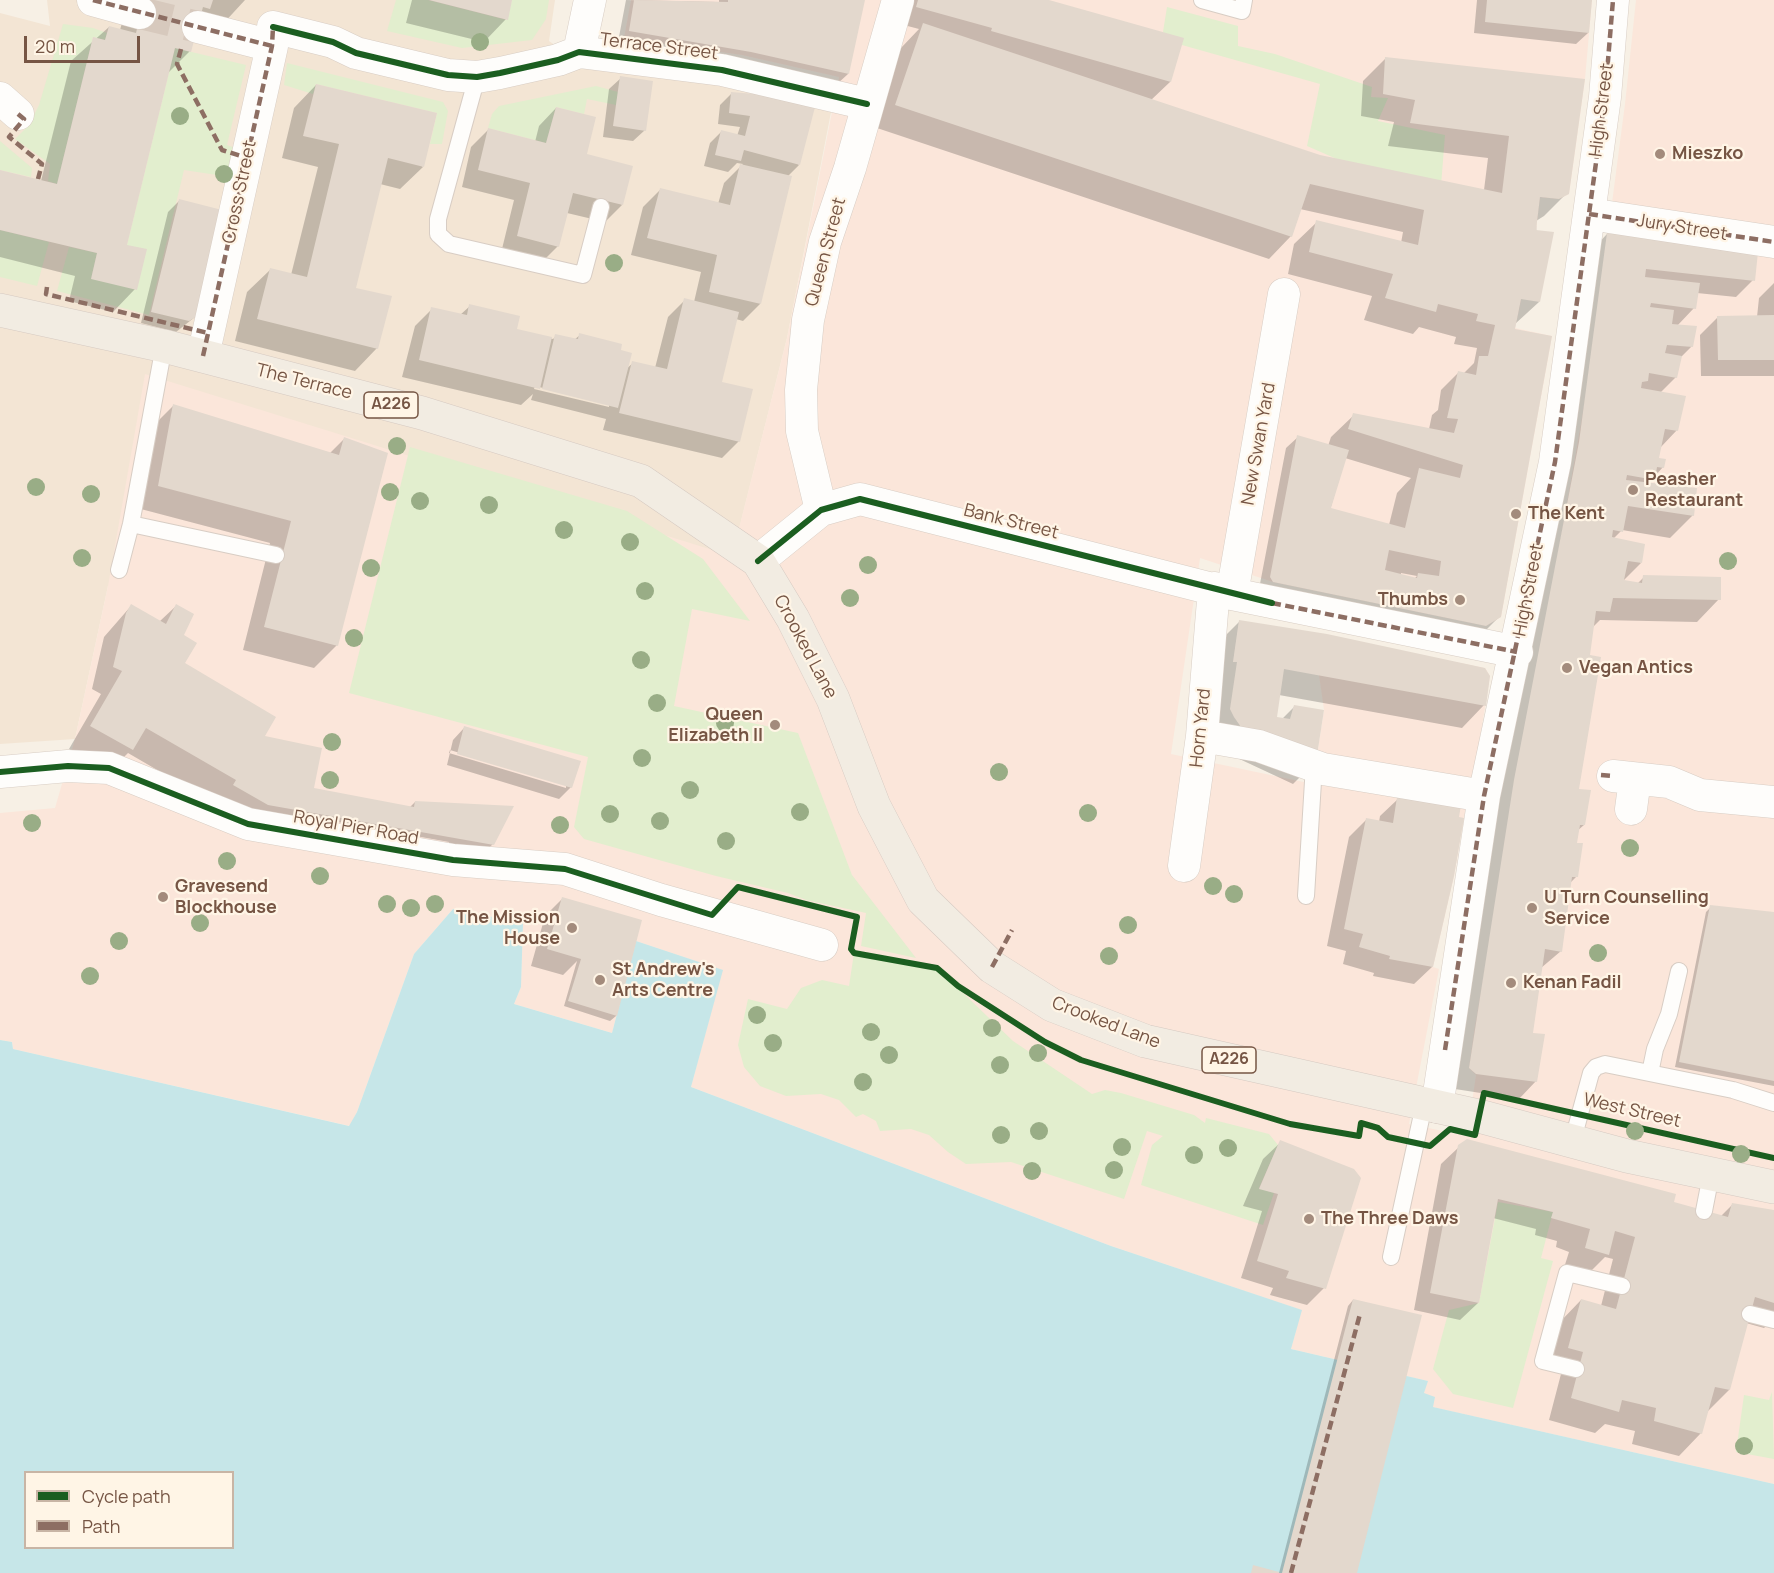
<!DOCTYPE html>
<style>
body{margin:0}
#map{position:relative;width:1774px;height:1573px;overflow:hidden;background:#f7f0e5;font-family:Manrope,sans-serif}
canvas{display:block}
.legend{position:absolute;left:24px;top:1471px;width:210px;height:78px;box-sizing:border-box;background:#fff5e6;border:2px solid #c8b5a5;margin:0;padding:8px 10px;list-style:none;font-size:18px;color:#765544}
.legend li{display:flex;align-items:center;gap:12px;height:30px}
.legend b{width:30px;border:2px solid #c8b5a5}
.scale{position:absolute;left:24px;top:36px;width:116px;height:27px;box-sizing:border-box;border:3px solid #765544;border-top:0;padding-left:8px;font-size:18px;line-height:21px;white-space:nowrap;color:#765544;-webkit-text-stroke:4px #fff5e6;paint-order:stroke}
</style>
<div id="map">
<canvas width="1774" height="1573"></canvas>
<ul class="legend">
<li><b style="height:8px;background:#1b5e20"></b>Cycle path</li>
<li><b style="height:8px;background:#8d6e63"></b>Path</li>
</ul>
<div class="scale">20 m</div>
</div>
<script>
const ctx = document.querySelector('canvas').getContext('2d');
ctx.lineJoin = 'round';
function paint(path, color) {
  ctx.fillStyle = color;
  ctx.fill(path, 'evenodd');
}
function poly(rows) {
  const path = new Path2D();
  for (const r of rows) {
    path.moveTo(r[0], r[1]);
    for (let i = 2; i < r.length; i += 2) path.lineTo(r[i], r[i + 1]);
  }
  return path;
}
function trace(path, color, width, dash) {
  ctx.strokeStyle = color;
  ctx.lineWidth = width;
  ctx.lineCap = dash ? 'butt' : 'round';
  ctx.setLineDash(dash || []);
  ctx.stroke(path);
}
function drawText(font, color, halo, rows, align = 'center') {
  ctx.font = font + ' Manrope,sans-serif';
  ctx.lineWidth = 4.5;
  ctx.setLineDash([]);
  ctx.textBaseline = 'middle';
  ctx.strokeStyle = halo;
  ctx.fillStyle = color;
  for (const [text, x, y, turn = 0] of rows) {
    ctx.save();
    ctx.translate(x, y);
    ctx.rotate((+turn || 0) * Math.PI / 180);
    ctx.textAlign = isNaN(turn) ? turn : align;
    if (halo) ctx.strokeText(text, 0, 0);
    ctx.fillText(text, 0, 0);
    ctx.restore();
  }
}
paint(poly([
 [47,0,555,0,549,41,586,67,724,83,832,107,787,338,732,557,108,586,75,739,0,744,0,13,50,26]
]), '#f3e5d4');
paint(poly([
 [631,0,1592,0,1585,79,1569,194,1559,199,1540,197,1536,230,1515,328,1552,336,1501,617,1486,626,1273,582,1200,558,1171,754,1313,784,1466,806,1454,876,1433,967,1439,969,1409,1124,1467,1136,1476,1075,1469,1068,1475,1026,1589,378,1625,104,1636,0,1774,0,1774,1484,1432,1407,1424,1393,1427,1381,1291,1349,1301,1310,1111,1246,691,1087,722,970,636,941,612,1033,514,1004,521,987,523,923,453,909,414,954,357,1112,350,1126,13,1049,12,1042,0,1040,0,813,55,808,75,739,108,586,145,374,732,556,787,338,839,77,742,55,624,38],
 [1405,652,1485,668,1490,676,1472,788,1316,762,1324,710,1319,675]
]), '#fbe6da');
paint(poly([
 [396,0,428,0,507,20,512,0,549,0,546,19,532,40,462,48,387,31],
 [1167,7,1238,26,1238,46,1275,54,1372,87,1371,97,1388,98,1378,121,1445,135,1441,186,1346,163,1307,146,1320,84,1182,45,1163,32],
 [63,24,93,28,107,33,105,40,93,37,57,184,48,181,50,164,15,139,29,125,39,105],
 [175,48,246,65,227,145,238,149,230,177,184,170,149,315,57,291,69,247,97,253,91,279,127,245],
 [287,63,443,102,448,111,442,144,430,144,437,113,316,84,313,94,284,85],
 [596,86,618,92,616,105,587,99,584,114,556,107,546,143,488,128,492,114,499,106],
 [0,141,32,168,31,177,0,170],
 [0,230,49,242,37,286,0,277],
 [410,447,627,511,703,559,750,621,692,609,674,706,798,733,852,875,916,958,861,946,866,913,806,900,788,893,716,876,584,839,574,827,588,757,349,693],
 [854,953,937,968,1013,1041,1092,1094,1105,1090,1121,1093,1194,1115,1205,1123,1206,1118,1269,1134,1278,1145,1259,1188,1274,1193,1263,1225,1141,1185,1152,1145,1163,1136,1147,1131,1124,1199,1011,1162,966,1164,948,1152,929,1135,911,1129,880,1131,876,1121,863,1114,856,1117,839,1100,821,1094,786,1096,760,1086,744,1067,738,1045,748,999,787,1009,801,988,822,980,849,986],
 [1498,1202,1553,1212,1541,1258,1553,1261,1513,1408,1453,1394,1433,1369,1449,1310,1479,1303],
 [1772,1392,1774,1459,1736,1452,1744,1395,1769,1400]
]), '#e2eece');
paint(poly([
 [453,909,523,923,521,987,514,1004,612,1033,636,941,723,970,691,1087,1111,1246,1302,1310,1291,1349,1428,1381,1424,1393,1435,1397,1433,1407,1774,1484,1774,1573,0,1573,0,1040,12,1042,13,1049,349,1126,357,1112,414,954],
 [26,1472,232,1472,232,1548,26,1548]
]), '#c6e6e8');
paint(poly([
 [136,0,245,0,221,26,198,20,190,51,167,74,125,246,135,289,113,312,69,301,75,276,0,257,0,171,41,181,71,61,109,27,120,30,125,12],
 [412,0,511,0,506,19,484,42,406,23],
 [626,0,719,2,719,0,863,0,848,74,836,85,618,42],
 [907,0,1043,0,1182,39,1170,82,1150,101,1319,157,1484,190,1488,158,1388,146,1394,122,1361,116,1363,81,1386,58,1584,81,1567,193,1544,216,1536,221,1539,302,1515,324,1499,617,1482,634,1259,589,1286,448,1298,437,1328,446,1331,437,1354,415,1429,429,1432,415,1438,410,1441,390,1458,373,1463,374,1474,363,1477,348,1454,344,1456,337,1419,327,1413,334,1364,320,1372,296,1288,274,1294,244,1317,222,1401,243,1403,232,1300,209,1291,236,1269,259,874,127,901,48,919,29,900,24],
 [1345,458,1411,478,1397,493,1389,525,1330,510],
 [1401,573,1417,576,1414,579,1401,576],
 [1477,0,1591,0,1588,33,1576,44,1474,33],
 [621,78,645,130,633,141,603,137,609,89],
 [316,85,423,167,400,189,380,184,355,289,377,348,355,371,235,341,247,292,270,270,291,275,318,167,282,158,294,108],
 [731,94,799,165,787,177,791,177,760,304,743,321,736,319,720,383,739,441,722,458,603,430,606,419,531,400,533,394,521,405,402,377,415,326,432,309,460,315,470,306,515,330,553,339,556,336,574,340,580,335,619,351,626,369,633,363,655,368,668,317,685,300,694,302,701,272,631,255,643,207,660,190,718,204,724,183,743,164,737,163,728,172,704,166,710,143,722,131,737,136,740,127,718,124,720,105],
 [535,386,609,404,609,407,534,389],
 [556,108,585,155,622,205,605,222,567,213,558,246,541,263,501,253,514,200,462,187,471,147,488,130,535,142,539,126],
 [179,201,200,313,176,332,141,323,168,212],
 [1607,234,1753,280,1736,297,1697,293,1694,308,1677,326,1692,346,1680,358,1676,377,1660,393,1677,430,1660,448,1657,459,1663,467,1648,484,1693,515,1670,538,1622,530,1613,539,1641,563,1622,582,1637,584,1644,577,1719,599,1697,622,1600,620,1592,628,1588,655,1599,658,1577,790,1584,825,1577,831,1576,877,1570,883,1561,951,1541,968,1531,1034,1536,1081,1519,1099,1455,1089,1476,910,1590,252],
 [1774,283,1774,376,1701,376,1700,335,1718,317,1757,317,1759,298],
 [173,406,330,453,344,439,337,645,314,668,243,650,270,543,137,508,151,428],
 [131,606,159,622,176,606,182,636,183,663,262,737,312,789,410,807,415,802,493,844,481,855,448,849,449,842,304,816,285,835,214,803,128,753,109,772,69,749,101,694,92,689,104,637],
 [1240,621,1484,705,1462,728,1279,695,1276,718,1282,719,1294,707,1315,762,1293,784,1218,749,1217,644],
 [464,728,571,787,559,799,447,765,453,740],
 [450,750,566,785,566,788,449,753],
 [1398,799,1432,967,1414,984,1373,976,1374,973,1343,964,1346,951,1327,946,1349,837,1366,820,1379,822,1380,816],
 [562,899,640,921,616,1016,610,1021,564,1006,577,961,563,975,531,966,545,916],
 [1711,907,1774,913,1774,1086,1675,1067,1706,912],
 [1281,1142,1324,1288,1307,1305,1270,1295,1273,1288,1241,1278,1262,1211,1243,1206,1263,1159],
 [1459,1147,1720,1217,1732,1205,1774,1211,1774,1318,1764,1328,1746,1323,1729,1390,1707,1412,1701,1433,1679,1456,1632,1444,1635,1431,1605,1424,1595,1433,1549,1420,1561,1374,1546,1370,1559,1323,1581,1300,1601,1306,1613,1259,1605,1257,1585,1277,1563,1271,1569,1252,1556,1247,1557,1241,1535,1235,1536,1229,1493,1218,1478,1303,1460,1320,1414,1310,1441,1164],
 [1353,1300,1355,1573,1279,1573,1348,1306]
]), '#0003');
paint(poly([
 [144,0,213,0,210,9,203,7,191,52,175,48,127,245,147,249,137,290,91,279,97,253,0,230,0,170,57,184,93,37,105,40,109,26,136,33],
 [429,0,512,0,508,20],
 [634,0,728,2,728,0,865,0,849,74,751,52,629,31],
 [918,0,1049,0,1184,38,1171,82,991,31,992,28,916,7],
 [1487,0,1592,0,1589,33,1485,22],
 [923,23,1320,155,1502,193,1509,136,1410,123,1415,100,1383,94,1385,57,1585,79,1569,194,1559,199,1540,197,1536,230,1554,232,1540,302,1521,299,1515,329,1552,336,1501,617,1486,626,1273,582,1270,577,1297,435,1349,450,1331,508,1405,528,1419,468,1460,478,1463,465,1348,429,1353,413,1454,433,1458,419,1447,418,1458,371,1476,375,1479,356,1488,356,1495,325,1476,321,1478,314,1438,304,1436,312,1385,298,1393,274,1309,252,1316,220,1418,245,1424,210,1310,184,1292,237,895,105],
 [1389,550,1441,561,1439,576,1418,573,1417,578,1385,570],
 [620,76,653,81,646,131,613,126],
 [316,84,437,113,424,167,388,158,356,288,392,296,378,349,257,319,270,268,307,277,339,144,303,136],
 [731,92,755,94,815,107,800,165,744,150,741,161,715,155,721,130,745,136,750,116,729,113],
 [556,107,596,117,587,154,633,166,623,205,573,193,559,247,517,236,530,183,478,170,488,128,546,143],
 [740,164,792,176,761,304,709,292,717,255,647,238,660,188,730,205],
 [179,199,226,211,201,314,189,321,151,312],
 [1607,233,1758,252,1755,281,1646,269,1645,277,1700,283,1696,309,1651,303,1650,307,1674,310,1672,324,1697,326,1693,347,1667,345,1665,353,1682,356,1677,378,1649,373,1648,381,1642,382,1641,388,1686,396,1678,431,1665,429,1659,458,1666,459,1664,468,1657,467,1655,480,1627,475,1626,480,1697,488,1694,516,1628,506,1623,532,1613,530,1612,537,1645,544,1642,563,1628,561,1624,580,1642,583,1643,575,1721,577,1721,600,1613,598,1610,612,1596,611,1590,655,1601,657,1579,789,1591,790,1585,825,1580,825,1577,843,1583,843,1578,877,1572,877,1562,952,1545,949,1533,1033,1545,1034,1537,1082,1476,1074,1469,1068,1514,780,1579,442],
 [684,298,739,312,722,382,753,389,740,442,619,413,632,361,667,369],
 [469,304,520,316,517,329,552,337,540,389,419,360,431,307,467,315],
 [1774,315,1774,360,1718,360,1717,316],
 [579,333,622,344,621,350,632,353,618,408,542,389,555,334,578,339],
 [173,404,339,455,344,437,388,453,338,646,264,627,291,521,158,486],
 [131,604,166,624,176,604,194,614,184,635,197,643,185,663,276,717,265,736,322,748,314,788,414,807,415,801,514,806,494,845,268,805,233,785,236,780,146,728,133,750,90,726,122,671,113,667,126,613],
 [1239,620,1327,634,1485,668,1490,676,1486,706,1284,669,1277,717,1290,719,1294,705,1324,710,1316,762,1241,727,1234,717,1230,709,1237,662,1233,662],
 [464,726,581,761,572,788,457,754],
 [1397,797,1461,805,1459,817,1464,818,1454,876,1433,967,1389,959,1390,956,1359,947,1363,934,1344,929,1366,818,1393,823],
 [562,897,642,920,617,1016,568,1001,581,959,547,949],
 [1710,905,1774,912,1774,1081,1679,1062],
 [1467,1139,1676,1194,1674,1202,1728,1217,1732,1203,1774,1210,1774,1303,1755,1297,1730,1390,1715,1387,1702,1434,1654,1421,1656,1408,1622,1400,1619,1412,1571,1398,1583,1352,1568,1348,1581,1299,1616,1309,1635,1237,1615,1231,1609,1255,1585,1248,1590,1229,1551,1218,1553,1212,1498,1199,1479,1303,1430,1293,1458,1145],
 [1280,1140,1354,1169,1361,1178,1326,1289,1286,1278,1289,1271,1257,1261,1278,1194,1259,1189],
 [1353,1299,1422,1315,1357,1573,1282,1573],
 [1253,1565,1279,1572,1279,1573,1251,1573]
]), '#e3d8cd');
trace(poly([
 [140,13,198,27]
]), '#d7c9bd', 32, [32, 16]);
const lane = poly([
 [1202,0,1242,11,1244,0],
 [477,77,438,219,438,234,449,244,583,275,601,207],
 [131,524,276,555],
 [119,570,131,524,164,346],
 [1306,896,1314,765],
 [1650,1073,1655,1049,1669,1014,1679,971],
 [1572,1143,1591,1073,1596,1067,1605,1064,1733,1090,1774,1103],
 [1704,1211,1711,1175],
 [1391,1257,1424,1105],
 [1750,1314,1774,1320],
 [1576,1369,1543,1361,1567,1273,1622,1286]
]);
const street = poly([
 [93,0,140,13],
 [198,27,272,46],
 [579,52,590,0],
 [0,98,18,114],
 [1589,214,1774,242],
 [203,356,272,46,273,27,333,42,356,53,448,75,477,77,500,73,558,60,579,52,722,70,867,104],
 [821,510,802,431,801,390,808,320,825,242,850,168,898,0],
 [758,561,821,510,860,499,1232,594,1517,652],
 [1232,594,1284,294],
 [1202,736,1259,746,1323,769,1484,796],
 [0,772,68,766,109,768,248,824,453,860,565,869,661,900,822,945],
 [1613,776,1669,782,1700,795,1774,802],
 [1631,809,1635,779],
 [1184,866,1202,736,1214,588],
 [1437,1107,1484,796,1555,462,1605,97,1613,0]
]);
const primary = poly([
 [0,310,164,346,422,413,641,481,758,561,793,619,833,699,874,806,923,900,992,967,1052,1005,1145,1041,1479,1116,1627,1156,1774,1187]
]);
trace(lane, '#d8cdc4', 18);
trace(street, '#d8cdc4', 33);
trace(primary, '#d6cac2', 34);
trace(lane, '#fefdfb', 16);
trace(street, '#fefdfb', 32);
trace(primary, '#f2ece2', 33);
trace(poly([
 [93,0,272,46],
 [181,49,177,64,222,150,247,158],
 [18,114,24,119,9,137,42,164,38,179],
 [1589,214,1774,242],
 [47,287,46,294,208,333],
 [203,356,272,46,273,27],
 [1272,603,1517,652],
 [1601,775,1613,776],
 [992,967,1012,930],
 [1445,1050,1484,796,1555,462,1605,97,1613,0],
 [1291,1573,1360,1314]
]), '#8d6e63', 4.5, [9, 4.5]);
trace(poly([
 [273,27,333,42,356,53,448,75,477,77,500,73,558,60,579,52,722,70,867,104],
 [758,561,821,510,860,499,1272,603],
 [0,772,68,766,109,768,248,824,453,860,565,869,712,915,738,887,857,917,851,949,854,953,937,968,958,986,1045,1042,1081,1060,1290,1124,1359,1136,1361,1123,1378,1128,1388,1137,1430,1146,1450,1129,1475,1135,1484,1093,1774,1158]
]), '#1b5e20', 6);
ctx.fillStyle = '#99ad86';
for (const [x, y] of [
 [480,42],
 [180,116],
 [224,174],
 [614,263],
 [397,446],
 [36,487],
 [390,492],
 [91,494],
 [420,501],
 [489,505],
 [564,530],
 [630,542],
 [82,558],
 [1728,561],
 [868,565],
 [371,568],
 [645,591],
 [850,598],
 [354,638],
 [641,660],
 [657,703],
 [725,723],
 [332,742],
 [642,758],
 [999,772],
 [330,780],
 [690,790],
 [800,812],
 [1088,813],
 [610,814],
 [660,821],
 [32,823],
 [560,825],
 [726,841],
 [1630,848],
 [227,861],
 [320,876],
 [1213,886],
 [1234,894],
 [387,904],
 [435,904],
 [411,908],
 [200,923],
 [1128,925],
 [119,941],
 [1598,953],
 [1109,956],
 [90,976],
 [757,1015],
 [992,1028],
 [871,1032],
 [773,1043],
 [1038,1053],
 [889,1055],
 [1000,1065],
 [863,1082],
 [1039,1131],
 [1635,1131],
 [1001,1135],
 [1122,1147],
 [1228,1148],
 [1741,1154],
 [1194,1155],
 [1114,1170],
 [1032,1171],
 [1744,1446]
]) {
  ctx.beginPath();
  ctx.arc(x, y, 9, 0, 2 * Math.PI);
  ctx.fill();
}
for (const [x, y, r, color] of [
 [1660,154,6,"#a38b7c"],
 [1633,490,6,"#a38b7c"],
 [1516,514,6,"#a38b7c"],
 [1460,600,6,"#a38b7c"],
 [1567,668,6,"#a38b7c"],
 [775,725,6,"#a38b7c"],
 [163,897,6,"#a38b7c"],
 [1532,908,6,"#a38b7c"],
 [572,928,6,"#a38b7c"],
 [600,980,6,"#a38b7c"],
 [1511,983,6,"#a38b7c"],
 [1309,1219,6,"#a38b7c"]
]) {
  const dot = new Path2D();
  dot.arc(x, y, r, 0, 2 * Math.PI);
  ctx.fillStyle = color;
  ctx.fill(dot);
  trace(dot, '#fff5e6', 2);
}
for (const [x, y, w] of [
 [391,405,54],
 [1229,1060,54]
]) {
  const box = new Path2D();
  box.roundRect(x - w / 2, y - 13, w, 26, 4.5);
  ctx.fillStyle = '#fff5e6';
  ctx.fill(box);
  trace(box, '#765544', 1.5);
}
drawText('bold 16px', '#765544', null, [
 ["A226",391,405],
 ["A226",1229,1060]
]);
drawText('18px', '#765544', '#fff5e6', [
 ["Terrace Street",659,47,7],
 ["High Street",1602,110,-83],
 ["Cross Street",240,192,-78],
 ["Jury Street",1682,228,9],
 ["Queen Street",826,252,-75],
 ["The Terrace",304,382,14],
 ["New Swan Yard",1259,444,-80],
 ["Bank Street",1011,522,14],
 ["High Street",1529,590,-79],
 ["Crooked Lane",805,647,62],
 ["Horn Yard",1201,728,-84],
 ["Royal Pier Road",356,828,10],
 ["Crooked Lane",1106,1023,21],
 ["West Street",1632,1111,13]
]);
drawText('bold 18px', '#765544', '#fff5e6', [
 ["Mieszko",1672,154],
 ["Peasher",1645,480],
 ["Restaurant",1645,501],
 ["The Kent",1528,514],
 ["Thumbs",1448,600,"right"],
 ["Vegan Antics",1579,668],
 ["Queen",763,715,"right"],
 ["Elizabeth II",763,736,"right"],
 ["Gravesend",175,887],
 ["Blockhouse",175,908],
 ["U Turn Counselling",1544,898],
 ["Service",1544,919],
 ["The Mission",560,918,"right"],
 ["House",560,939,"right"],
 ["St Andrew's",612,970],
 ["Arts Centre",612,991],
 ["Kenan Fadil",1523,983],
 ["The Three Daws",1321,1219]
], 'left');
</script>
